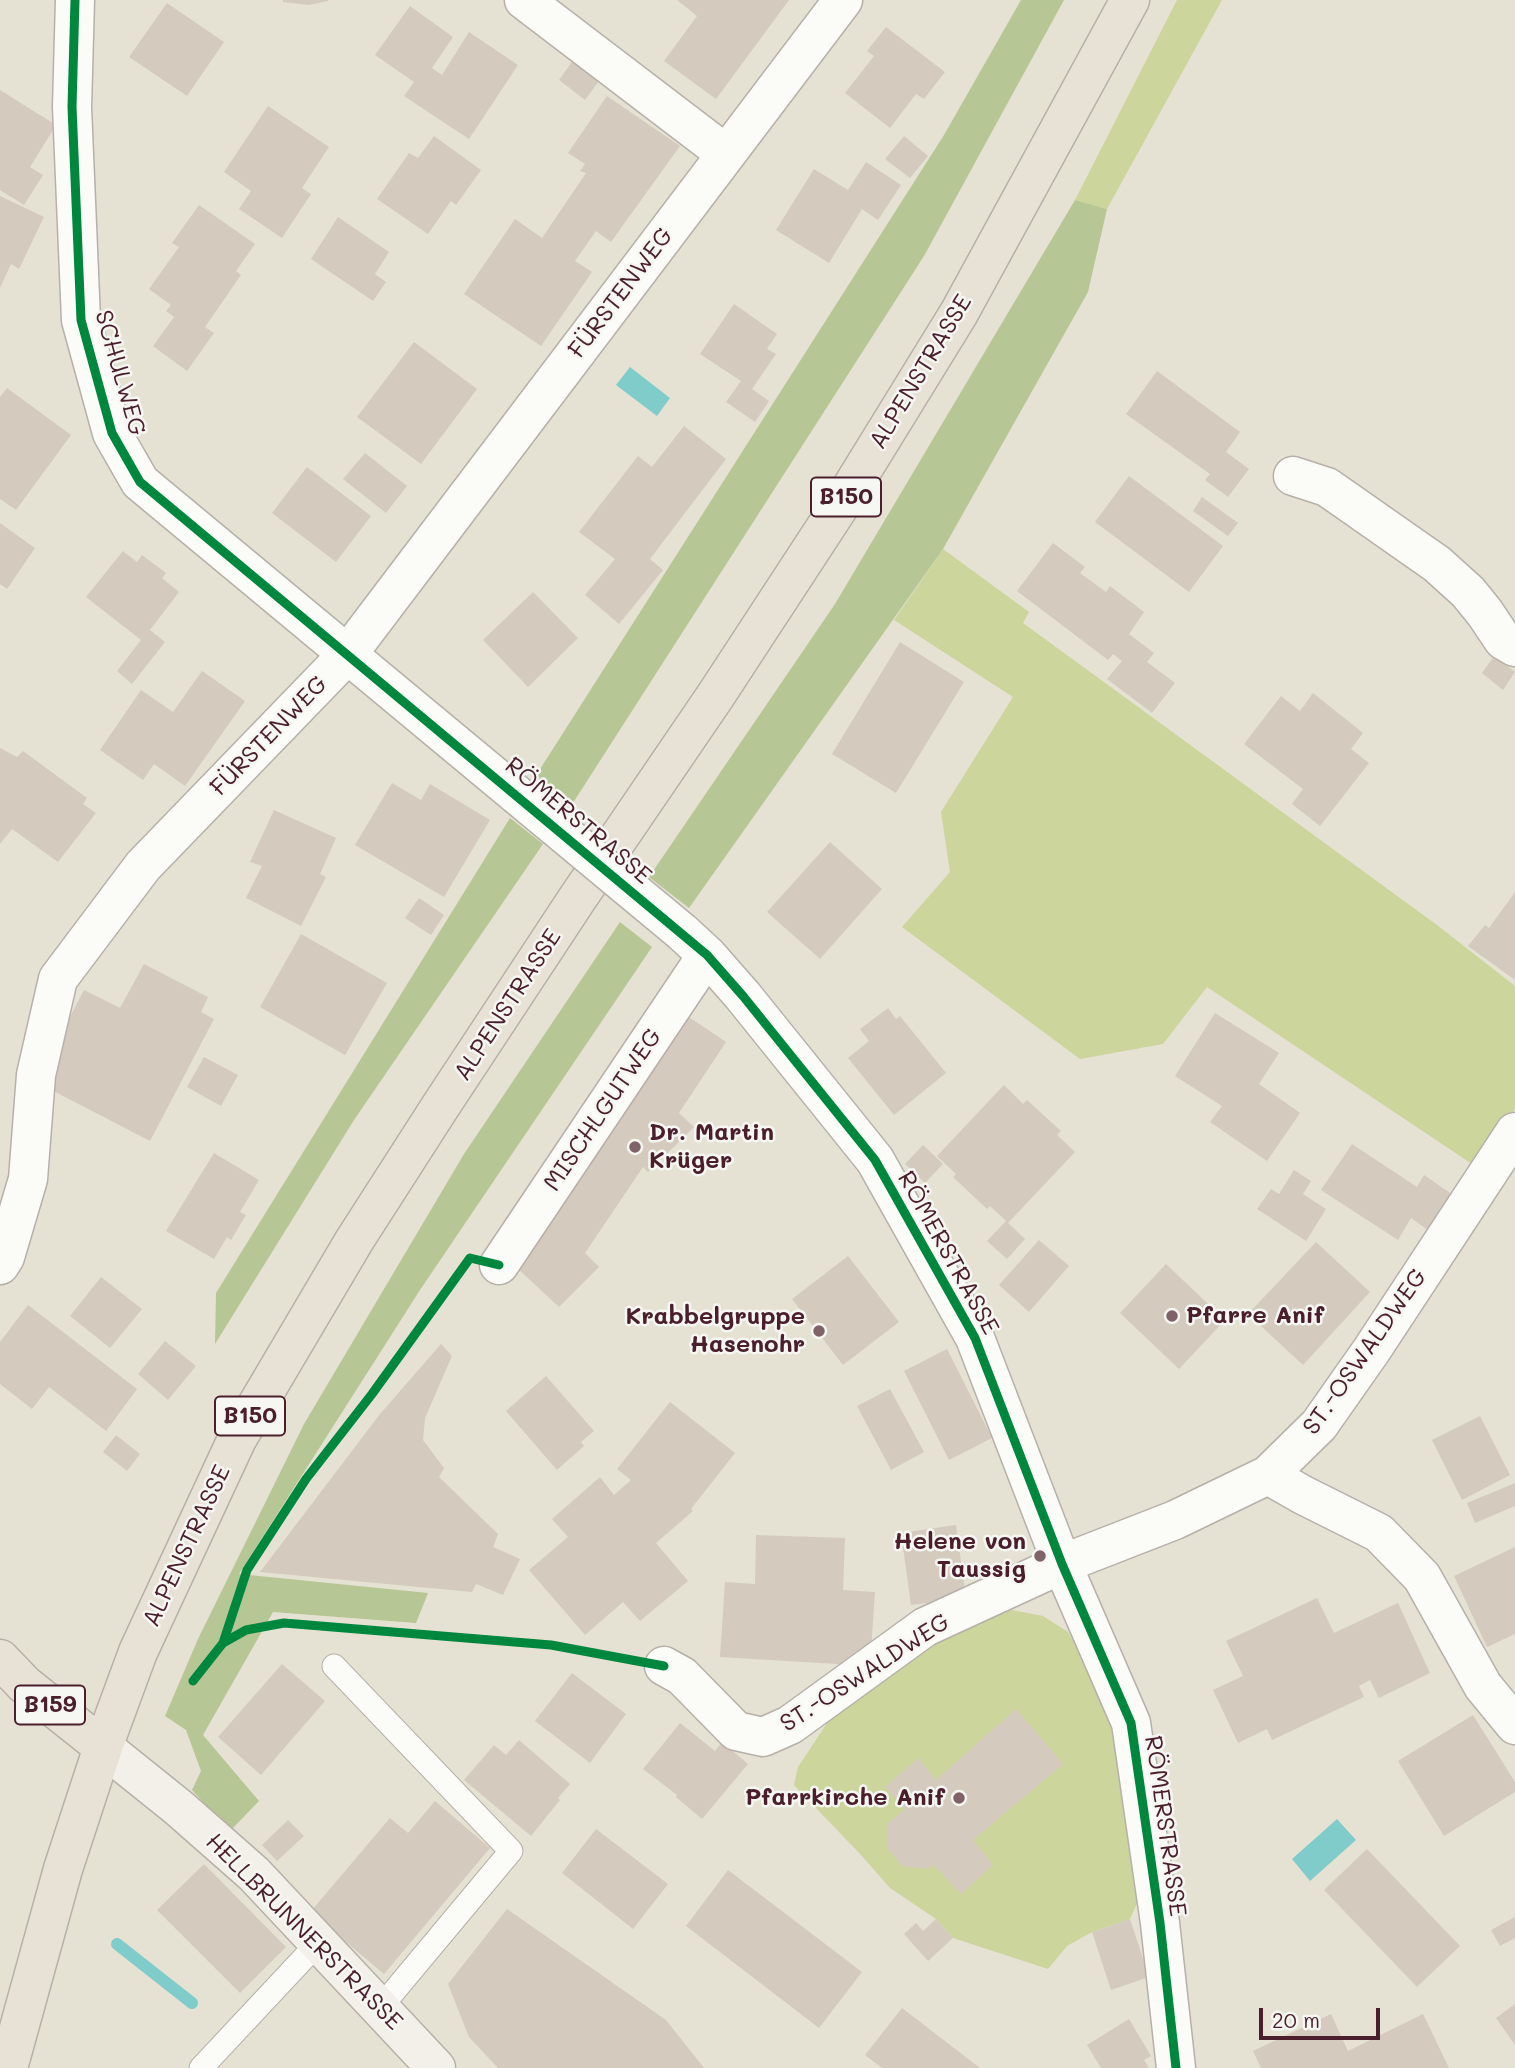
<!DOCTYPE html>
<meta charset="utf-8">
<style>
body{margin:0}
#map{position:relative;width:1515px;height:2068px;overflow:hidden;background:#e5e2d3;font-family:Mali,sans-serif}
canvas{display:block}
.scale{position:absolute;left:1259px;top:2008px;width:121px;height:32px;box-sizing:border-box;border:4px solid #4a1f2b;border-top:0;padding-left:9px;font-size:21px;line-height:24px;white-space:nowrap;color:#4a1f2b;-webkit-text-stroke:5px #f6f6f2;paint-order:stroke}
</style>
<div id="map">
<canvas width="1515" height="2068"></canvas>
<div class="scale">20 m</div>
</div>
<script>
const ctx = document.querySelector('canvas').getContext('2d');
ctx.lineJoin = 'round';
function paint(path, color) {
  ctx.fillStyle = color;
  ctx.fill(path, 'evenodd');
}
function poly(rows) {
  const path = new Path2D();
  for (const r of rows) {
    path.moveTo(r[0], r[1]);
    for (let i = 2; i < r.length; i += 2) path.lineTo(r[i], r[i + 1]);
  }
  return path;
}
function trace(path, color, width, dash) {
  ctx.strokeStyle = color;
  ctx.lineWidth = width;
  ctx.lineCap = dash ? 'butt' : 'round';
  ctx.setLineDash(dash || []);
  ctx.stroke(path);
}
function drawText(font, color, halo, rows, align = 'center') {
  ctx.font = font + ' Mali,sans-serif';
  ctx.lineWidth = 5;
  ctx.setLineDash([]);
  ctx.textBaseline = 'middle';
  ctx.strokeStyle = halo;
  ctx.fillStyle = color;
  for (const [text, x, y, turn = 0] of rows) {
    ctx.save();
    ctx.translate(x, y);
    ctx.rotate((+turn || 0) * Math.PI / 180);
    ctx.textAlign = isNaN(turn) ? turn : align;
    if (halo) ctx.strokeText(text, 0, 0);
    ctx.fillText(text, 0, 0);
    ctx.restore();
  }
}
paint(poly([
 [1177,0,1222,0,1107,209,1075,200],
 [943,549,1029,612,1023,623,1437,925,1515,986,1515,1109,1472,1164,1207,987,1163,1044,1080,1059,902,927,950,872,941,812,1013,697,894,620],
 [1012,1610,1043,1616,1068,1632,1089,1666,1109,1717,1121,1762,1142,1892,1130,1919,1092,1932,1067,1946,1048,1969,953,1938,936,1919,890,1888,861,1855,794,1785,798,1767,835,1711,927,1640]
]), '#cbd59c');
paint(poly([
 [1021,0,1064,0,924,256,571,806,535,777,944,135],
 [1075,200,1107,209,1088,292,943,549,689,908,649,877,835,604],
 [510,818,543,844,354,1120,215,1344,216,1293],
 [620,922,652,947,420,1290,239,1574,428,1593,416,1623,273,1612,203,1735,259,1801,230,1831,192,1790,201,1771,186,1730,165,1716,198,1639,304,1424,464,1154]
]), '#b6c695');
paint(poly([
 [630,367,670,398,657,416,616,385],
 [1337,1819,1356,1840,1310,1881,1292,1859]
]), '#80cccb');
trace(poly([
 [117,1944,192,2003]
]), '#80cccb', 12);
paint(poly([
 [283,0,328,0,328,1,308,5,283,2],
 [677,0,789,0,716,99,664,61,697,16],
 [167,3,224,42,187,96,129,57],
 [410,6,453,37,432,68,442,75,469,32,518,65,469,139,404,96,414,82,375,55],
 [886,27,945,72,924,99,916,94,890,128,845,93,874,56,867,51],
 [574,59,601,78,585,100,559,80],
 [0,90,56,125,30,167,43,175,24,205,0,190],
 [607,96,680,146,611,242,596,231,575,261,592,272,541,346,464,294,515,219,542,238,586,173,580,171,585,164,568,153],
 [268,106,329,147,302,188,311,194,282,238,239,209,251,191,224,172],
 [434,136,481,170,456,205,451,201,428,234,377,199,409,153,418,158],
 [904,136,928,156,910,178,885,159],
 [866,162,901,185,878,220,862,209,829,263,776,230,814,169,848,190],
 [0,196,44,217,19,269,11,264,0,288],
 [199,205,255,244,236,271,241,275,205,327,214,333,187,371,153,346,174,317,166,311,171,305,149,289,179,247,172,243],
 [338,217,389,252,375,274,386,282,373,301,311,259],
 [734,304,777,334,767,349,776,354,752,389,769,401,755,422,726,402,741,381,700,354],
 [414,342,477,389,421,464,357,417],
 [1157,371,1240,432,1226,452,1249,469,1228,497,1205,480,1210,474,1126,414],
 [7,388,71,435,16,510,0,499,0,397],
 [684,426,726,459,650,559,663,570,619,624,585,595,615,559,579,532,638,456,652,467],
 [365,453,407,486,386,513,343,479],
 [307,467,371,516,336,562,272,513],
 [1129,476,1223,546,1189,592,1095,522],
 [1202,497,1238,523,1228,536,1193,511],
 [0,523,35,548,7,589,0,584],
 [1053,543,1085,567,1080,573,1106,592,1110,586,1144,612,1129,634,1154,653,1147,662,1175,683,1152,713,1107,679,1122,661,1113,654,1108,660,1017,591],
 [123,551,137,562,142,555,166,573,162,578,179,592,150,630,165,642,132,684,117,671,141,640,86,597],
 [533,592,578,638,528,687,483,640],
 [900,642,964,682,896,793,832,754],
 [1494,656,1515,672,1503,690,1482,673],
 [202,671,245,701,185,786,154,764,143,780,100,750,141,690,173,712],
 [1313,693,1363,733,1351,749,1369,763,1320,826,1292,804,1303,789,1244,744,1281,696,1300,711],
 [0,748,17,757,23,751,87,798,83,804,96,813,58,862,12,829,0,844],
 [392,783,421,800,430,784,490,820,444,897,355,845],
 [274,810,336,838,320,874,326,877,301,926,246,898,262,866,250,862],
 [830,842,882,889,820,959,767,912],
 [1515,892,1515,980,1468,946,1485,925,1489,928],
 [419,898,444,915,431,935,405,918],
 [301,934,387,983,345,1055,260,1007],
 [144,964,208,997,201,1012,214,1019,150,1141,36,1082,84,990,120,1008],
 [888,1008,896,1019,900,1016,946,1073,894,1115,848,1058,869,1041,860,1029],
 [1215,1013,1279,1053,1259,1084,1300,1113,1267,1161,1210,1122,1222,1106,1175,1076],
 [686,1015,726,1042,679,1113,694,1127,648,1172,643,1167,585,1253,599,1267,559,1307,517,1268],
 [204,1057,238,1075,221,1106,187,1087],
 [1004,1085,1023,1104,1027,1100,1061,1131,1057,1135,1075,1152,1008,1223,1025,1239,1007,1259,987,1241,1006,1221,990,1206,987,1209,953,1177,956,1174,937,1156],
 [1352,1144,1417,1187,1424,1175,1456,1197,1432,1233,1411,1218,1398,1240,1321,1190],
 [923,1145,943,1164,925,1183,905,1164],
 [214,1153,259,1180,240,1212,246,1215,231,1240,227,1237,214,1259,166,1231],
 [1294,1170,1311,1181,1303,1194,1326,1209,1306,1241,1257,1209,1271,1189,1279,1194],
 [1039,1240,1069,1266,1029,1312,999,1285],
 [1316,1242,1370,1292,1303,1365,1248,1314],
 [848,1256,899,1322,843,1365,792,1299],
 [1166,1264,1225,1320,1179,1369,1120,1313],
 [101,1277,142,1309,110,1348,70,1316],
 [28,1305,137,1389,106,1431,49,1387,32,1409,0,1384,0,1342],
 [165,1341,196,1366,168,1400,138,1374],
 [441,1344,452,1356,425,1418,423,1440,444,1468,439,1477,498,1534,493,1547,520,1559,503,1595,476,1584,472,1592,260,1572,380,1414],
 [947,1349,992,1438,949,1460,904,1371],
 [546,1376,594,1431,581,1442,584,1446,557,1470,506,1411],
 [890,1389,924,1452,891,1470,857,1406],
 [670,1402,735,1453,691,1509,693,1511,656,1543,688,1581,640,1621,623,1602,585,1635,529,1570,568,1537,552,1519,600,1477,614,1495,631,1480,617,1469],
 [1480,1416,1510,1475,1462,1500,1432,1440],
 [116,1435,140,1454,127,1471,103,1452],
 [1515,1483,1515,1506,1475,1523,1467,1503],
 [956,1525,966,1598,911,1605,901,1533],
 [756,1535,845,1538,843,1590,875,1592,870,1666,720,1657,725,1582,755,1584],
 [1515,1547,1515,1634,1487,1647,1454,1576],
 [1317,1598,1334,1633,1398,1603,1430,1673,1379,1698,1370,1680,1359,1686,1364,1697,1272,1740,1267,1729,1238,1743,1213,1690,1243,1676,1226,1641],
 [282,1664,325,1701,261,1775,218,1737],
 [572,1673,626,1714,590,1763,535,1721],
 [1016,1709,1063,1764,973,1840,993,1865,961,1894,934,1865,928,1869,902,1866,887,1848,887,1824,905,1809,885,1787,918,1758,936,1780],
 [1473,1715,1515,1782,1515,1792,1444,1836,1398,1761],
 [680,1723,715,1751,722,1742,748,1764,702,1819,676,1797,677,1795,643,1769],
 [519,1740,570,1784,558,1798,560,1800,531,1836,464,1780,494,1745,506,1755],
 [435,1801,490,1848,384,1974,327,1926,329,1925,312,1910,390,1818,408,1833],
 [288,1820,304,1836,277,1861,262,1845],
 [596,1829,668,1884,633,1929,562,1873],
 [1367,1849,1460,1946,1417,1987,1324,1890],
 [204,1864,286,1947,240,1993,157,1910],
 [728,1870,862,1972,819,2028,686,1926],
 [507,1909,666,2020,704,2068,498,2068,469,2037,448,1984],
 [1515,1917,1515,1938,1500,1946,1491,1930],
 [936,1919,953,1938,928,1961,904,1934,916,1923,923,1931],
 [1130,1919,1149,1977,1111,1990,1092,1932],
 [1515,2004,1515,2045,1496,2018],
 [902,2008,980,2068,882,2068,865,2055],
 [1331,2014,1348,2051,1423,2014,1449,2068,1261,2068,1253,2051],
 [1129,2019,1151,2056,1144,2060,1149,2068,1101,2068,1087,2045]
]), '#d4cabe');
const lane = poly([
 [334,1666,511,1851,380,2008],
 [201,2068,318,1943]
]);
const street = poly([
 [75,0,72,107,81,320,112,433,140,482,517,795],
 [524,0,726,154],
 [1293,476,1327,487,1437,564,1468,592,1485,613,1503,640,1515,647],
 [682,932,707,955,743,996,875,1160,975,1338,1062,1564,1131,1723,1160,1923,1176,2068],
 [0,1265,5,1257,28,1179,36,1075,58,979,143,866,347,655,843,0],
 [499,1265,707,955],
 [1268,1475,1303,1495,1379,1533,1422,1577,1483,1686,1515,1725],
 [664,1666,682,1676,736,1731,763,1737,790,1725,925,1627,1062,1564,1175,1520,1268,1475,1319,1425,1371,1351,1515,1132]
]);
const secondary = poly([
 [103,1747,179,1808,254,1874,436,2068]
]);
const primary = poly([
 [0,1659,24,1684,103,1747],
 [8,2068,63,1869,103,1747,138,1652,237,1439,354,1241,440,1107,577,899,716,695,850,490,959,313,1130,0]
]);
trace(lane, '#b7b0a9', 25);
trace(street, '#b7b0a9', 41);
trace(secondary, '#b7b0a9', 41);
trace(primary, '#b7b0a9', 41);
trace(lane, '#fbfbf8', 23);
trace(street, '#fbfbf8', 38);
trace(secondary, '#f3f0ea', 38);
trace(primary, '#e8e2d6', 38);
const streetBridge = poly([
 [517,795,682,932]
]);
trace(streetBridge, '#b7b0a9', 41, []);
trace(streetBridge, '#fbfbf8', 38);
trace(poly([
 [75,0,72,107,81,320,112,433,140,482,707,955,743,996,875,1160,975,1338,1062,1564,1131,1723,1160,1923,1176,2068],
 [223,1643,247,1570,306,1479,372,1394,470,1258,499,1265],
 [193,1681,223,1643,246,1630,284,1623,551,1645,664,1666]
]), '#00873e', 9);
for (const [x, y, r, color] of [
 [635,1147,7,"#806366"],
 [1172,1316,7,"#806366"],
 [819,1331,7,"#806366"],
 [1040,1556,7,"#806366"],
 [959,1798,7,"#806366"]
]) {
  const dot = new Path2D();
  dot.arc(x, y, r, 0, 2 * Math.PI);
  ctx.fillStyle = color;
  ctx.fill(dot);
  trace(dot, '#f6f6f2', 2.5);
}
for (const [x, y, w] of [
 [846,497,70],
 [250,1416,70],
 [50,1705,70]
]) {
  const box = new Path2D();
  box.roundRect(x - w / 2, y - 19.5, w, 39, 5);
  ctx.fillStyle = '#f6f6f2';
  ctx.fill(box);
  trace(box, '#4a1f2b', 2);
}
drawText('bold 23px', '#4a1f2b', null, [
 ["B150",846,497],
 ["B150",250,1416],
 ["B159",50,1705]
]);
drawText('24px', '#4a1f2b', '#f6f6f2', [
 ["FÜRSTENWEG",621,293,-53],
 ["ALPENSTRASSE",921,372,-59],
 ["SCHULWEG",120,373,74],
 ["FÜRSTENWEG",269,736,-46],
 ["RÖMERSTRASSE",578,821,40],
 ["ALPENSTRASSE",508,1005,-57],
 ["MISCHLGUTWEG",603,1110,-56],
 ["RÖMERSTRASSE",948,1253,61],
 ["ST.-OSWALDWEG",1365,1352,-55],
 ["ALPENSTRASSE",187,1546,-65],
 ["ST.-OSWALDWEG",865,1673,-33],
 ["RÖMERSTRASSE",1165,1826,82],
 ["HELLBRUNNERSTRASSE",304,1932,45]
]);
drawText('bold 24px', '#4a1f2b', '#f6f6f2', [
 ["Dr. Martin",649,1133,"left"],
 ["Krüger",649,1161,"left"],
 ["Pfarre Anif",1186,1316,"left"],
 ["Krabbelgruppe",805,1317],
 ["Hasenohr",805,1345],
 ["Helene von",1026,1542],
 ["Taussig",1026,1570],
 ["Pfarrkirche Anif",945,1798]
], 'right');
</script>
